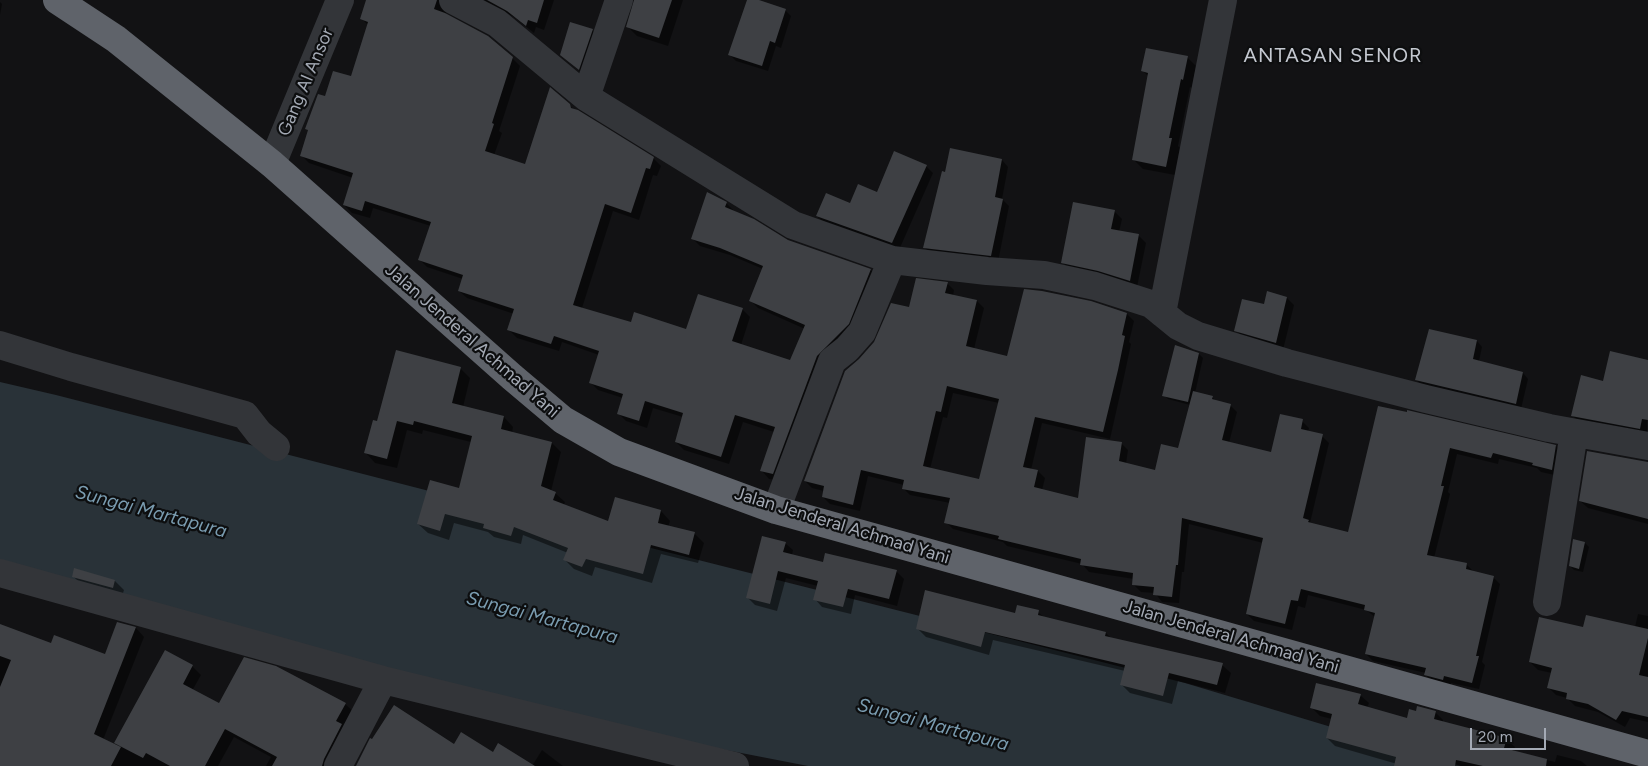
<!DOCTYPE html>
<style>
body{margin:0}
#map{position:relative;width:1648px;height:766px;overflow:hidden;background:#121214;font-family:Figtree,sans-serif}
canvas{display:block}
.scale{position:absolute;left:1470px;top:728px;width:76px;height:22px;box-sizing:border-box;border:2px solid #a4aab5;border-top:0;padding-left:6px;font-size:15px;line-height:18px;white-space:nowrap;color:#a4aab5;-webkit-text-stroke:4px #0d0e0f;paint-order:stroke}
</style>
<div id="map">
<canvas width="1648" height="766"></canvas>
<div class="scale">20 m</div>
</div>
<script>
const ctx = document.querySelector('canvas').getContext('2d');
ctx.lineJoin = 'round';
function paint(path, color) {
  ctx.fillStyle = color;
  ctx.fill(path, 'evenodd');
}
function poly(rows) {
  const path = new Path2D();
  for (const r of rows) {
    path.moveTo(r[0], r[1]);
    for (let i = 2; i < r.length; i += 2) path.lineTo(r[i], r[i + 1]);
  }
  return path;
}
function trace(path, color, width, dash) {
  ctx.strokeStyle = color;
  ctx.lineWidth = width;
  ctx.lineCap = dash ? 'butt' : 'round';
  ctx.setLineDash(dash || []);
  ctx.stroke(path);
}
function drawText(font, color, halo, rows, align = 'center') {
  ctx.font = font + ' Figtree,sans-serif';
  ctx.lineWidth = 4.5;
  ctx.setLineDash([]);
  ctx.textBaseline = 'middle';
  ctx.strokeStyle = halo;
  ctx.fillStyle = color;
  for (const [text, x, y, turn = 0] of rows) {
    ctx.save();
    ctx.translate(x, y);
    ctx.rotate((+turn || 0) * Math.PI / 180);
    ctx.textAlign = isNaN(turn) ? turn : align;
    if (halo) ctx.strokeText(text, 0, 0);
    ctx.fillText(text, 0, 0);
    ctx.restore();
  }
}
paint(poly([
 [0,382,56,395,647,547,1185,683,1461,766,808,766,433,693,0,573]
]), '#293238');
paint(poly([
 [368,0,448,0,445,10,447,16,512,58,520,66,499,131,502,133,494,155,526,165,569,105,575,111,653,158,661,166,657,176,653,175,639,220,613,211,582,308,632,324,686,330,742,309,750,317,741,345,791,362,805,329,758,308,750,300,763,269,730,255,700,246,692,238,726,203,734,211,787,241,871,270,878,278,781,481,769,479,762,471,774,432,743,422,729,464,684,450,676,442,683,417,653,408,647,428,626,421,618,413,623,398,598,390,590,382,599,355,562,342,559,351,517,338,509,330,514,314,467,298,459,291,463,279,427,267,419,259,431,226,373,208,370,218,352,213,344,205,353,178,309,163,301,155,326,98,352,78,368,25,362,19],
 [482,0,554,0,544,30,536,27,534,33,514,17],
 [636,0,683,0,668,46,637,36,628,27],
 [748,0,755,0,785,10,791,16,781,48,776,46,768,71,736,61,730,55],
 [0,2,2,4,0,15],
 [592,30,601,39,588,78,561,54],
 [1187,57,1196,66,1192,88,1190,87,1178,146,1180,148,1175,175,1143,169,1134,160,1149,77,1143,71],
 [1002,160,1008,167,1002,199,1009,206,998,262,931,254,924,247],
 [926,166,933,173,899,250,824,223,817,216,877,194],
 [1114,211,1122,219,1119,232,1138,235,1146,243,1137,287,1070,270,1063,262],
 [947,283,954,290,953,296,977,301,984,308,974,349,1008,358,1127,314,1134,321,1129,342,1131,344,1124,377,1110,439,1042,423,1031,470,1038,471,1045,478,1042,490,1079,499,1121,443,1128,450,1126,464,1156,471,1179,450,1190,405,1168,399,1164,395,1199,354,1203,358,1195,393,1212,397,1216,401,1230,405,1237,412,1229,443,1272,454,1302,421,1309,428,1308,432,1322,436,1329,443,1310,523,1348,534,1379,407,1556,446,1563,453,1559,476,1541,472,1537,468,1499,459,1498,464,1457,454,1448,492,1450,494,1434,558,1466,564,1474,572,1493,577,1500,584,1482,662,1485,665,1479,689,1451,683,1450,687,1433,682,1426,675,1426,673,1373,661,1366,654,1375,617,1366,610,1308,595,1305,608,1298,606,1292,630,1254,621,1247,614,1263,543,1189,524,1184,572,1182,572,1179,603,1162,602,1155,593,1141,592,1134,585,1134,579,1089,572,1082,564,1007,546,1003,542,953,529,946,522,950,503,910,495,903,488,904,485,868,476,860,511,830,504,823,497,824,491,812,488,805,481,859,360,910,308],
 [953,393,999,403,980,480,930,469,943,417,947,418],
 [1268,293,1287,298,1294,305,1283,350,1243,338,1236,330,1265,306],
 [1477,341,1482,347,1479,361,1523,373,1528,379,1521,409,1422,385,1416,380],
 [397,352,461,369,470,378,463,407,504,417,513,427,512,433,552,443,561,452,551,491,555,493,565,502,564,505,609,523,616,499,661,511,670,521,668,527,694,533,704,543,698,563,661,554,652,583,595,567,592,576,574,569,565,560,568,553,523,535,521,544,494,537,488,532,454,523,449,540,428,533,418,524,460,489,471,442,423,430,422,434,407,430,397,468,375,463,366,453,378,423],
 [1604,383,1648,387,1647,435,1580,423,1573,416],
 [1648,464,1648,524,1588,508,1580,501],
 [785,543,793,550,792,555,824,563,896,571,904,579,897,606,855,595,851,614,822,607,815,599,818,586,786,578,777,611,755,605,747,597],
 [1585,543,1589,547,1583,572,1574,570,1570,566],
 [75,569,115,581,124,590,122,596,82,585,73,576],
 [1038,612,1045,618,1106,633,1111,638,1222,665,1231,673,1225,693,1178,681,1172,704,1130,693,1121,684,1125,671,993,640,989,655,926,637,917,628],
 [1638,614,1648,616,1648,722,1630,718,1625,727,1598,712,1575,706,1567,698,1556,695,1548,687,1552,673,1538,670,1530,662,1584,629,1635,627],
 [118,624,136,628,144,637,103,740,114,745,165,652,192,666,201,675,192,691,220,705,345,704,354,712,333,766,266,766,271,757,234,737,218,766,0,766,0,625,52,645,106,656],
 [1360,695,1369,703,1367,708,1408,719,1417,712,1435,712,1443,720,1443,722,1506,739,1515,747,1514,752,1555,762,1557,755,1581,761,1587,766,1404,766,1335,746,1327,738,1332,719,1320,716,1311,707],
 [454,745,493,753,532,766,542,750,563,766,357,766]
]), '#0007');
paint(poly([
 [366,0,437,0,434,9,445,13,488,36,513,57,492,123,494,124,485,151,525,164,550,87,570,104,571,108,578,110,654,157,650,169,646,168,631,213,605,204,573,305,631,322,634,312,686,329,698,294,743,308,732,341,790,360,805,325,749,301,763,266,720,248,691,239,707,192,727,202,725,207,754,219,788,240,871,269,849,324,817,356,773,474,760,471,775,427,735,415,721,457,675,442,683,413,645,401,639,421,617,414,623,394,589,383,599,351,554,336,551,344,507,330,514,309,458,291,463,275,418,260,431,222,365,201,362,211,343,205,353,173,300,156,308,130,305,129,318,94,325,96,333,71,351,76,368,22,360,19],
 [487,0,544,0,537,23,528,20,526,26,507,11],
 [634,0,672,0,659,38,626,27],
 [747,0,759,0,786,9,775,43,770,41,762,66,728,55],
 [570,22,593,29,579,70,560,55],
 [1146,48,1188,56,1183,80,1181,79,1169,138,1172,138,1166,167,1132,160,1148,73,1141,71],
 [950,148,1002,159,995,197,1003,199,991,256,923,248,942,171,945,172],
 [894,151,927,165,892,243,816,216,826,193,850,203,858,184,877,192],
 [1073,202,1115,210,1111,229,1139,234,1130,281,1098,271,1061,263],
 [916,278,948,282,945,293,977,300,966,346,1007,356,1024,289,1042,291,1091,301,1127,313,1122,335,1125,336,1118,370,1103,432,1035,417,1023,467,1038,470,1034,487,1078,498,1086,437,1122,442,1119,461,1155,470,1161,444,1178,448,1193,391,1213,396,1212,399,1231,404,1222,440,1271,452,1280,414,1303,419,1301,429,1323,434,1303,518,1309,520,1308,522,1348,532,1378,406,1407,412,1407,410,1556,445,1552,470,1532,465,1533,463,1493,453,1491,458,1450,448,1441,486,1444,486,1427,555,1467,563,1466,569,1494,576,1476,656,1479,656,1472,683,1444,676,1443,680,1424,675,1426,668,1365,654,1375,613,1364,610,1365,605,1301,589,1298,601,1291,600,1285,624,1246,614,1263,538,1182,518,1178,565,1176,565,1172,597,1153,595,1154,587,1132,585,1133,573,1080,565,1081,559,998,539,999,536,944,523,950,498,902,489,904,480,861,470,853,505,822,497,824,486,804,481,845,371,859,359,874,342,891,303,909,307],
 [947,386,999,399,979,479,923,466,936,411,941,412],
 [1267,291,1287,297,1276,343,1234,331,1242,299,1264,304],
 [1429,329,1477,340,1473,359,1523,372,1516,404,1415,380],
 [1175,345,1199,353,1188,402,1162,396],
 [396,350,461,367,452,403,504,416,501,429,552,442,541,486,556,492,553,500,608,521,615,497,661,510,658,523,695,532,689,555,651,545,643,574,586,559,582,567,563,560,568,548,514,527,511,536,483,528,484,524,445,514,440,531,417,524,430,480,459,488,472,436,414,421,413,425,397,421,387,459,364,453,373,420,377,421],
 [1610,351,1648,360,1648,420,1642,419,1640,429,1571,416,1581,375,1603,381],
 [1587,451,1648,462,1648,519,1579,501],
 [762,536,786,542,783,552,823,562,825,553,897,570,889,599,848,589,843,607,813,600,818,581,778,571,770,604,746,598],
 [1573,539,1585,542,1579,569,1569,566],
 [74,568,115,580,113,588,72,577],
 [925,590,1015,613,1017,605,1039,610,1038,615,1106,632,1105,636,1223,663,1217,685,1169,673,1163,696,1120,685,1125,665,985,632,981,647,916,629],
 [1586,615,1648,629,1648,638,1639,675,1648,677,1648,717,1622,711,1616,720,1588,704,1566,699,1567,693,1547,688,1552,668,1529,662,1539,617,1583,627],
 [117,622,136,627,94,734,121,747,111,766,0,766,0,687,11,660,0,656,0,624,51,643,54,635,105,654],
 [165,650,193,665,183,684,219,703,244,657,276,666,346,703,336,721,342,724,324,759,322,766,272,766,277,757,225,729,205,766,170,766,146,753,143,758,114,743],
 [1316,683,1361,694,1358,704,1407,718,1409,709,1416,711,1417,706,1436,711,1434,719,1507,738,1504,748,1547,759,1546,766,1483,766,1456,760,1455,766,1394,766,1396,757,1326,738,1332,714,1310,708],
 [394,705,454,744,461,732,493,752,498,743,535,766,356,766,370,738,372,739]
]), '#3e4044');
trace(poly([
 [453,0,497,23,586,97,793,225,892,260],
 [586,97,619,0],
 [272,164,340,0],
 [1162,313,1223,0],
 [0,345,71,367,245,415,259,433,276,447],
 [776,510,832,361,847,349,862,332,892,260,987,271,1044,275,1095,286,1151,304,1178,326,1198,336,1287,363,1426,399,1549,428,1648,446],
 [0,573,383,680,735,766],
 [1547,602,1574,433],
 [338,766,383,680]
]), '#333539', 28);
trace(poly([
 [57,0,116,39,272,164,512,377,563,420,619,452,776,510,1648,754]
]), '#5f636a', 28);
drawText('18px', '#a4aab5', '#0d0e0f', [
 ["Gang Al Ansor",306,82,-67],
 ["Jalan Jenderal Achmad Yani",472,341,41],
 ["Jalan Jenderal Achmad Yani",842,526,17],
 ["Jalan Jenderal Achmad Yani",1231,637,16]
]);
drawText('italic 19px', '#7a9cb0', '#0d0e0f', [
 ["Sungai Martapura",151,512,15],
 ["Sungai Martapura",542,618,15],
 ["Sungai Martapura",933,725,15]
]);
ctx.letterSpacing = '1px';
drawText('20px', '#c5c9d1', '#0d0e0f', [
 ["ANTASAN SENOR",1333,56]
]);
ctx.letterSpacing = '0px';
</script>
